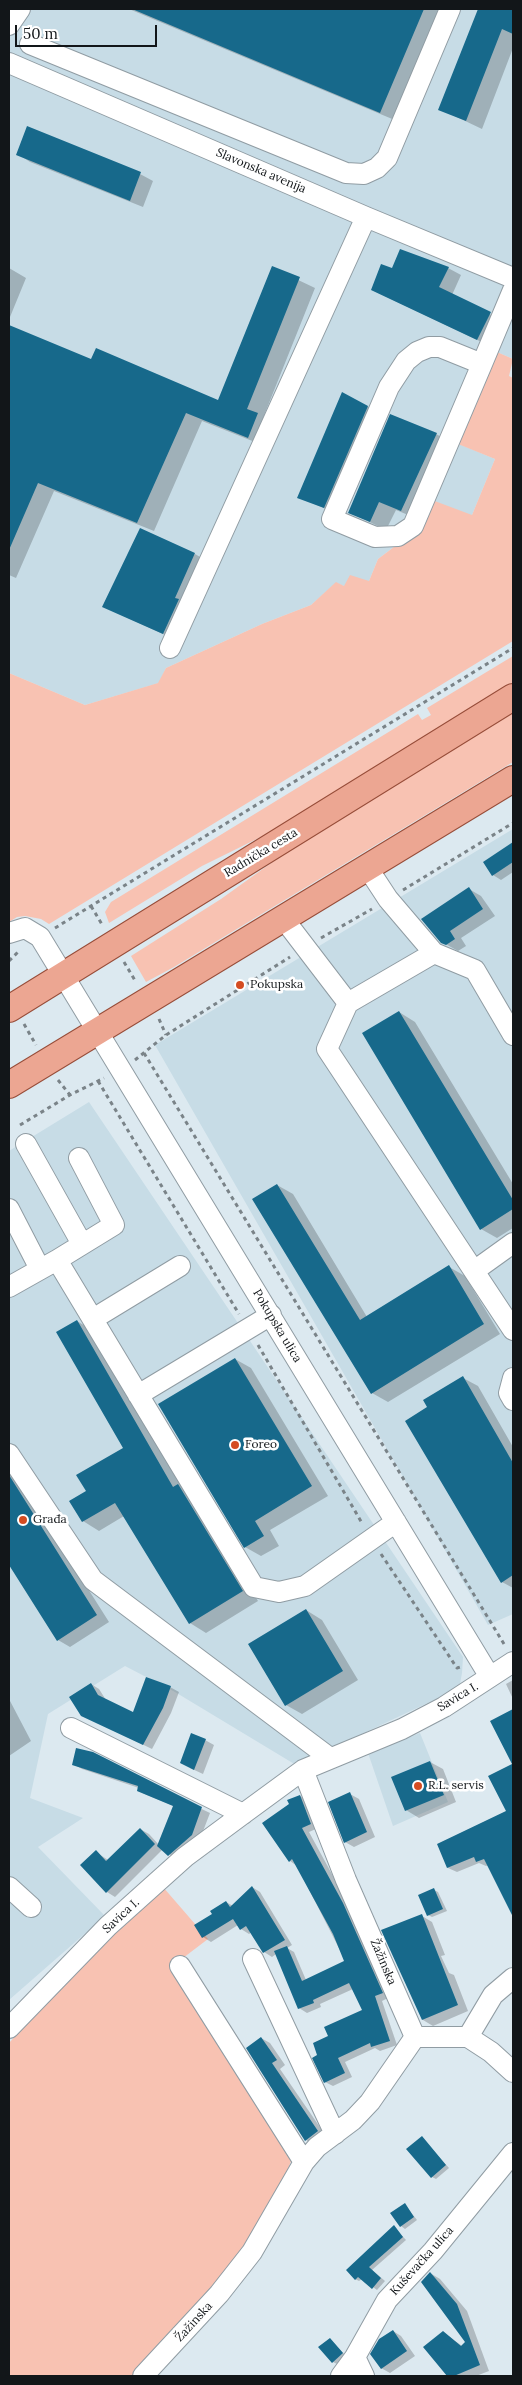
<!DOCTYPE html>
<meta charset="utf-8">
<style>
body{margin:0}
#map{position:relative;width:522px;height:2385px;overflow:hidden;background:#dce9f0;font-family:Lora,serif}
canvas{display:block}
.frame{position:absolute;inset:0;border:10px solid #121619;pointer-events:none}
.scale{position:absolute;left:15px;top:25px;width:142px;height:22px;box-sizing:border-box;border:2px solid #121619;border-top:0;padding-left:6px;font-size:15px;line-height:18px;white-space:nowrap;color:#121619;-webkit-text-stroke:4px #fff;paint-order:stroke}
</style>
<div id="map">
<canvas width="522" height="2385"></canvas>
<div class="frame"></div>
<div class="scale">50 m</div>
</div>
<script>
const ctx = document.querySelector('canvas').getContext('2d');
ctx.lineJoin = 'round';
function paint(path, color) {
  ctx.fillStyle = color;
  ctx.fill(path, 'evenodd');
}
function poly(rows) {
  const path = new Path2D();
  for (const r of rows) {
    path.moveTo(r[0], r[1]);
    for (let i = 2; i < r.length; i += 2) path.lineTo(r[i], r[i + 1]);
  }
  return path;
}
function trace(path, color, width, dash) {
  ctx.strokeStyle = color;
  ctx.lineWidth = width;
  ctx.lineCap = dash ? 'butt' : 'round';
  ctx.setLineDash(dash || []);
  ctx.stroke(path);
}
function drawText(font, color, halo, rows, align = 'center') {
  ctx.font = font + ' Lora,serif';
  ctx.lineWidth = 5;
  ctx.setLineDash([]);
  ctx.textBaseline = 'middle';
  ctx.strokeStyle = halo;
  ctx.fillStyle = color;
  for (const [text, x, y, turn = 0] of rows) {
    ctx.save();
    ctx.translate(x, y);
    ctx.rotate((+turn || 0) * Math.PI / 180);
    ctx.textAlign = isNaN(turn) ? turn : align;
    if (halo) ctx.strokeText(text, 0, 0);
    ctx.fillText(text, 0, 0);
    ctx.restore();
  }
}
paint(poly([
 [9,9,513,9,513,359,497,352,459,444,495,459,472,515,415,531,378,559,369,581,344,586,336,583,311,605,262,624,166,668,159,683,85,705,9,673],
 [513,829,513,1614,488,1625,155,1045],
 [89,1102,463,1657,462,1673,460,1684,451,1692,296,1765,175,1692,125,1666,48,1714,30,1798,83,1818,38,1847,105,1916,9,2000,9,1151],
 [420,1733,448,1802,393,1826,368,1753]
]), '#c7dce6');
paint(poly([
 [497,352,513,359,509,376,513,378,513,641,49,924,41,919,25,916,17,917,9,922,9,673,85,705,158,683,166,668,262,624,311,605,336,582,344,586,350,575,369,581,378,559,415,531,432,500,472,515,495,459,458,444],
 [513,656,513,688,283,826,202,866,109,923,105,912,111,902,418,714,422,720,431,715,427,708],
 [513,712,513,762,174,967,146,982,131,956,221,899,299,843],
 [163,1887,208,1939,183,1958,293,2156,279,2192,260,2228,159,2353,133,2376,9,2376,9,2043,79,1967]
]), '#f8c2b2');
paint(poly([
 [129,9,444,9,397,121],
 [480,9,513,9,513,48,482,129,440,109],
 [28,128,140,174,153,181,143,207,30,162,18,154],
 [9,268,26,278,10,317,9,316],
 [273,268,315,288,263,418,274,424,265,446,202,421,154,531,54,491,16,578,9,575,9,333,11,327,92,361,219,402],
 [448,268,461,275,452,295,503,321,490,346,372,290,393,269],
 [343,394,380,413,337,514,299,497],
 [436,434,452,443,418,519,396,510,386,530,349,512],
 [195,554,207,561,176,640,117,613],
 [513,844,513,872,501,880,493,875,485,863],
 [469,889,481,896,495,916,461,938,466,946,458,951,442,942],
 [399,1012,415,1022,513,1184,513,1228,497,1238,481,1229],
 [277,1185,293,1194,367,1317,449,1267,465,1276,500,1334,388,1402,372,1393],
 [77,1321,93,1331,258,1601,206,1633,190,1623,124,1516,99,1531,83,1521,87,1492,125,1448],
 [235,1359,251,1368,328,1496,270,1530,279,1546,261,1556,245,1547],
 [463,1378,478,1386,513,1447,513,1588,502,1582,429,1408],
 [9,1464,109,1622,70,1647,58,1640,10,1565,9,1566],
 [306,1610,322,1620,358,1680,302,1714,286,1705],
 [513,1680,513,1699,506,1684],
 [91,1684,99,1689,106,1700,134,1714,170,1687,179,1692,171,1713,152,1749,92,1720],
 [9,1699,31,1741,9,1756],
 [513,1710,513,1763,492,1722],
 [205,1740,214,1745,203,1774,190,1768],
 [77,1749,210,1813,200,1839,177,1860,163,1849,115,1897,107,1892,96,1852,108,1860,140,1829,149,1834,159,1845,174,1806,147,1795,138,1791,139,1788,82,1769,73,1764],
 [430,1762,443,1769,456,1802,419,1818,406,1810],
 [513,1765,513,1847,508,1850,507,1857,513,1869,513,1911,489,1865,486,1866,479,1863,457,1872,448,1868,438,1844,507,1811,490,1777],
 [350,1794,359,1799,375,1837,354,1847,345,1842],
 [300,1796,308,1800,318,1828,309,1832,351,1909,390,1997,382,2001,397,2045,380,2051,375,2048,345,2062,352,2077,333,2086,325,2082,319,2056,330,2037,363,2011,353,1989,320,2004,321,2007,307,2013,299,2008,276,1954,272,1957,264,1952,252,1932,249,1934,241,1929,238,1925,211,1942,203,1937,213,1914,226,1902,233,1906,252,1887,260,1892,292,1945,287,1948,294,1952,306,1980,346,1962,297,1866,290,1861,264,1824],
 [434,1890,438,1892,447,1911,432,1917,428,1915],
 [422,1916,432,1922,445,1955,441,1956,449,1973,454,1975,468,2011,433,2026,423,2020],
 [261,2038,270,2043,285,2065,280,2069,326,2136,314,2145,306,2140,247,2048],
 [422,2138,449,2168,436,2179,432,2177],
 [405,2205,417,2220,405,2229,401,2226],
 [394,2227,406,2240,372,2270,385,2281,377,2290,362,2279,359,2281,355,2279],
 [430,2273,440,2279,467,2311,489,2371,476,2376,448,2376,425,2347,443,2332,462,2346,467,2342],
 [393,2331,401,2336,415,2356,390,2373,381,2368],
 [330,2339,346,2356,337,2364,333,2362]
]), '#0003');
paint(poly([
 [132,9,424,9,380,113],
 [478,9,513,9,513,34,502,29,466,121,438,110],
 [27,126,141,172,130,201,16,155],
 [400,249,449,267,439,287,491,312,477,340,371,290,381,264,392,268],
 [272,266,300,277,247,409,258,413,248,438,186,413,137,523,38,483,9,550,9,325,91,359,96,348,218,400],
 [342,392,368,406,324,508,297,498],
 [390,414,437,433,401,511,379,502,370,522,348,513],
 [140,528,195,553,175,598,179,599,163,634,102,607],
 [513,842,513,862,492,876,483,862],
 [469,887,483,909,450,931,455,939,446,945,441,943,421,919],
 [399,1011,513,1200,513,1209,480,1230,362,1033],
 [277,1184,360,1320,449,1265,484,1324,371,1394,252,1199],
 [77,1320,173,1487,178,1484,243,1591,189,1624,115,1503,82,1522,69,1501,86,1491,76,1475,123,1448,56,1332],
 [235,1358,312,1486,255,1521,264,1536,244,1548,158,1404],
 [463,1376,513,1463,513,1575,501,1583,405,1421,427,1407,423,1400],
 [9,1475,97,1615,57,1641,9,1565],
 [306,1609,343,1671,285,1706,248,1644],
 [146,1677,171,1686,163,1708,143,1745,81,1716,69,1697,91,1683,98,1695,133,1712],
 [513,1709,513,1917,484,1859,476,1862,474,1857,447,1868,437,1844,506,1811,488,1776,512,1764,490,1721],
 [191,1733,206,1739,194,1770,180,1763],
 [76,1748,93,1752,202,1807,192,1835,168,1856,157,1846,173,1806,137,1791,138,1786,72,1765],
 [430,1761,444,1795,405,1811,391,1777],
 [350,1792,367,1832,344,1843,328,1802],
 [300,1795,311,1824,302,1828,343,1903,383,1993,375,1996,390,2041,371,2047,370,2043,338,2058,345,2073,324,2083,312,2058,317,2055,313,2043,328,2036,324,2027,362,2010,349,1983,313,2000,314,2003,298,2009,274,1951,287,1946,302,1981,344,1961,333,1934,292,1859,289,1862,262,1823,289,1804,287,1800],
 [140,1828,155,1844,106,1893,80,1865,96,1850,106,1861],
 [252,1886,285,1940,263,1953,246,1926,240,1930,233,1919,202,1938,194,1925,212,1914,210,1911,226,1901,230,1907],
 [434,1888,443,1909,427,1916,418,1895],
 [422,1914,458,2005,422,2020,381,1930],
 [261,2037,277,2060,272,2063,318,2131,305,2141,246,2048],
 [422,2136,446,2165,431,2178,406,2149],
 [405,2203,414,2217,400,2227,390,2213],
 [394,2225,403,2237,369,2267,381,2278,372,2289,358,2277,355,2280,346,2270],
 [430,2272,457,2304,480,2365,454,2376,447,2376,423,2347,443,2331,461,2346,465,2342,421,2282],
 [393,2330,407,2351,381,2369,370,2354,379,2339],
 [330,2338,343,2353,332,2363,318,2347]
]), '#17698b');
const minor = poly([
 [9,25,20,9],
 [30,44,346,173,364,174,377,168,387,158,450,9],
 [9,63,366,217,513,278],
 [482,364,440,347,429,347,417,352,406,361,389,387,332,519,375,537,398,536,413,526,482,364,513,290],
 [170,648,366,217],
 [367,867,388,899,434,953],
 [283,918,348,1003,327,1049,513,1330],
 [9,933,25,928,40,937,490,1677],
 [348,1003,434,953,475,970,513,1035],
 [26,1144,82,1244],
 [9,1209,40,1269],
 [57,1260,114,1225,79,1158],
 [474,1271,513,1243],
 [9,1287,57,1260,254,1587,279,1592,305,1586,396,1522],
 [93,1319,180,1266],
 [513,1378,509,1393,513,1400],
 [138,1395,271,1315],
 [9,1454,93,1580,330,1758],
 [71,1728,243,1814],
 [303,1770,346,1880,415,2037],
 [9,1887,31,1907],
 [253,1959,335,2134],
 [180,1966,304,2162],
 [9,2028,108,1926,185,1857,243,1814,303,1770,402,1729,444,1707,513,1662],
 [415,2037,468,2037,491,2052,513,2072],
 [468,2037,493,1995,513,1978],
 [355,2357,364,2376],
 [143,2376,219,2294,252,2252,304,2162,317,2147,353,2120,370,2102,415,2037],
 [341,2376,355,2357,387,2300,433,2251,513,2153]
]);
const major = poly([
 [9,1009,513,697],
 [9,1085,513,779]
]);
trace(minor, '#909ca3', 22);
trace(major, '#974d39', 28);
trace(poly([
 [403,890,513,823],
 [91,906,103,926],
 [55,928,513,648],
 [321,938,372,909],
 [9,961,20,950],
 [124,962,136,982],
 [159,1019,166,1035],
 [24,1024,36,1045],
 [144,1053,504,1644,501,1645],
 [135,1060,166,1035,290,957],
 [58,1080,70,1095],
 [98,1081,239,1314],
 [20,1125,70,1095,104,1078],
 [258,1345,362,1523],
 [381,1554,457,1668,463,1666]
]), '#7a8388', 3, [4, 4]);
trace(minor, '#fff', 20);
trace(major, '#eca692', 26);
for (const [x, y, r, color] of [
 [240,985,5,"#d44c21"],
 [235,1445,5,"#d44c21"],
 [23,1520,5,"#d44c21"],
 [418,1786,5,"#d44c21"]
]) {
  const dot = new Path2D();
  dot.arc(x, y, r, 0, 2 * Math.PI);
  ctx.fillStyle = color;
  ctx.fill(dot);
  trace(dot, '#fff', 2);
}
drawText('12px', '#121619', '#fff', [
 ["Slavonska avenija",261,171,23],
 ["Radnička cesta",261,853,-31],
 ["Pokupska ulica",277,1326,59],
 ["Savica I.",458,1697,-31],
 ["Savica I.",121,1916,-43],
 ["Žažinska",383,1962,67],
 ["Kuševačka ulica",422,2261,-48],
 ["Žažinska",194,2322,-48]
]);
drawText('12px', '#121619', '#fff', [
 ["Pokupska",250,985],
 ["Foreo",245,1445],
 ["Građa",33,1520],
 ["R.L. servis",428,1786]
], 'left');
</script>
